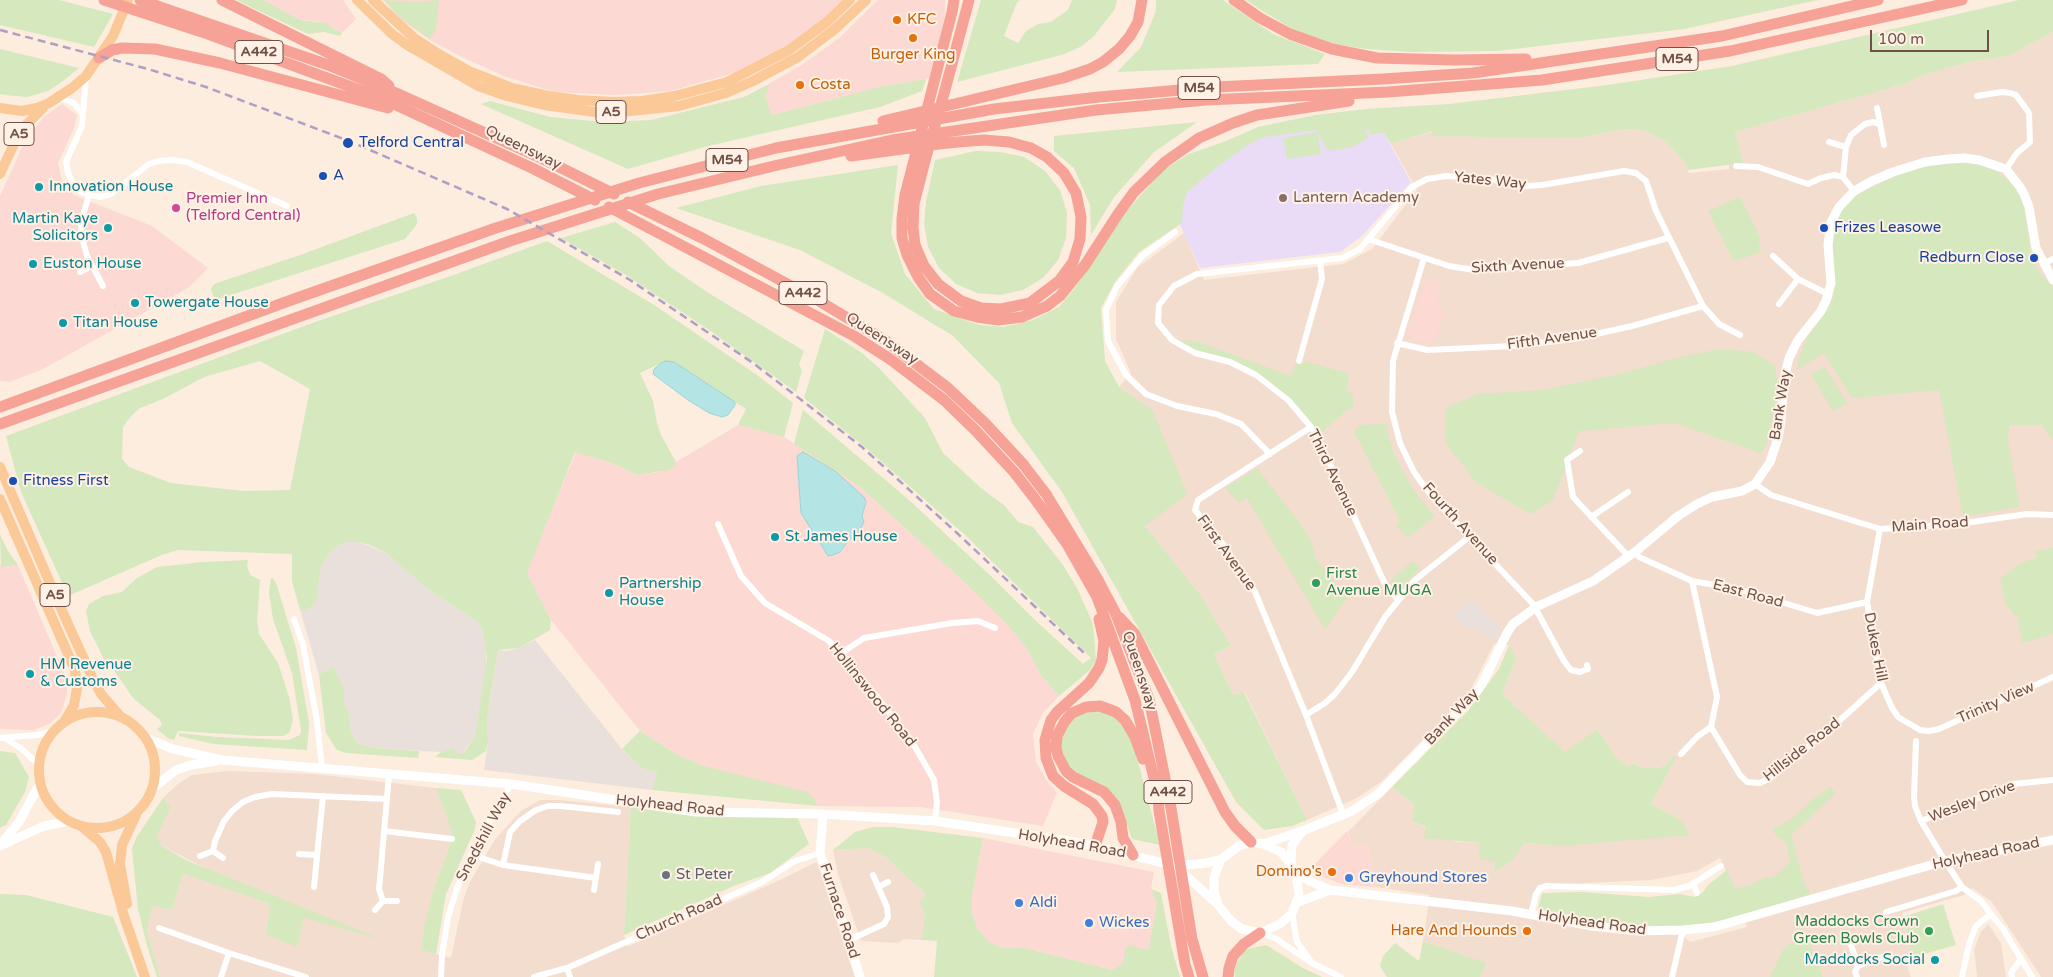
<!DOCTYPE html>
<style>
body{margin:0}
#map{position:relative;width:2053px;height:977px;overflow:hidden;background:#fceddf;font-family:"Varela Round",sans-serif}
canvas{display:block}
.scale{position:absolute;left:1870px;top:30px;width:119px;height:22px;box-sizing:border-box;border:2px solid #715147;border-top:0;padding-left:6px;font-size:15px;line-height:18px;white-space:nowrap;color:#715147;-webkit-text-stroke:4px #fff1e5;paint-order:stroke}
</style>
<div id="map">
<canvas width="2053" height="977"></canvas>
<div class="scale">100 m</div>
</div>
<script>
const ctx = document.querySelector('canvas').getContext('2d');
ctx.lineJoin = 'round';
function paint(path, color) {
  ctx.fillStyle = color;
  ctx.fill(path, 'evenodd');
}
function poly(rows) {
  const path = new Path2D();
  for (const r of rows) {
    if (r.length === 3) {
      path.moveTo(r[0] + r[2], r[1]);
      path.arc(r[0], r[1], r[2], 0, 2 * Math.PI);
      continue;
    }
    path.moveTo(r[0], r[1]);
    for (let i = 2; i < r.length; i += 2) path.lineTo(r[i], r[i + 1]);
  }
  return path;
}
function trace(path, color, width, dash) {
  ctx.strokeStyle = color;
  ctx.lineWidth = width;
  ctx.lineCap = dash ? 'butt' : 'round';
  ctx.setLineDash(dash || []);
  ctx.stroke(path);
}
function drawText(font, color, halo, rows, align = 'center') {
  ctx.font = font + ' "Varela Round",sans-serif';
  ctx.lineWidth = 4;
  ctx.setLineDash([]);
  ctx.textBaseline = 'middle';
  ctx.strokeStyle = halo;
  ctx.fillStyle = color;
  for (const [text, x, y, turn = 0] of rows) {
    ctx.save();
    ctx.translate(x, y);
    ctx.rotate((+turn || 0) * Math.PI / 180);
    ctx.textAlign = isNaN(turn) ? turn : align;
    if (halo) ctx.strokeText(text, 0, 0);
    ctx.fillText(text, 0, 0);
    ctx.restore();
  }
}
paint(poly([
 [2053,32,2053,977,2041,977,1992,902,1972,888,1964,895,1902,913,1916,964,1907,966,1911,977,1823,977,1807,938,1770,977,1480,977,1485,963,1423,941,1430,895,1376,887,1367,844,1353,845,1348,832,1392,787,1414,804,1412,821,1456,842,1480,843,1495,861,1494,872,1512,861,1525,843,1560,846,1682,821,1651,804,1677,756,1674,755,1664,766,1656,768,1642,768,1633,763,1629,769,1616,757,1597,729,1565,753,1502,694,1516,658,1509,645,1494,644,1469,693,1381,782,1357,798,1307,820,1245,692,1233,695,1214,654,1231,646,1200,594,1145,526,1152,409,1119,387,1131,373,1116,339,1116,302,1137,268,1184,233,1204,280,1343,264,1372,249,1417,190,1391,144,1433,131,1433,136,1584,137,1625,129,1643,130,1665,141,1684,161,1689,173,1729,169,1729,164,1743,163,1735,132,1904,84,1923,75,1972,61,2008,56],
 [1720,858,1735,889,1747,927,1690,942,1681,933,1531,915,1539,888,1547,885,1651,880,1697,871],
 [227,771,315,774,436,788,452,833,452,839,433,891,424,925,421,950,451,958,464,897,471,880,496,838,521,811,540,800,558,800,631,807,624,935,627,947,769,885,817,862,855,977,160,977,147,931,152,906,172,910,183,874,270,904,266,935,297,946,304,918,160,845,156,836,171,807,163,798,178,784,192,775],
 [868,848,887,858,926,895,919,902,925,916,922,940,904,939,898,943,861,941,838,874,833,850],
 [1988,924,2001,943,2006,977,1977,977,1974,949,1981,932]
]), '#f3ddce');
paint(poly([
 [264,0,343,0,356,19,342,33,335,28,316,21,300,20],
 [383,0,846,0,824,20,797,40,733,73,671,91,616,95,554,92,504,76,462,57,430,40,400,19],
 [878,0,945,0,945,14,932,78,883,86,772,115,765,96,768,88,767,85,803,64,838,39],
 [62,104,77,115,75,126,58,163,62,181,74,195,152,226,208,268,188,288,43,369,10,382,0,381,0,196,26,139,44,117],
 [1427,277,1442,284,1435,306,1445,312,1433,343,1415,341,1408,336,1408,330],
 [738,425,784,437,859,486,961,579,1008,624,1028,650,1040,674,1059,696,1043,713,1033,734,1036,762,1048,783,1057,792,1043,826,920,807,818,806,814,798,704,766,678,755,640,731,551,620,526,573,576,452,612,463,637,475,659,472,674,466,676,462],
 [797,456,866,502,857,534,848,541,801,513],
 [0,564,2,567,18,565,67,680,67,694,61,713,49,724,34,730,0,729],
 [1347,831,1353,845,1367,844,1376,887,1342,884,1323,877,1310,869],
 [983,838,1154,872,1151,889,1157,904,1148,950,1113,970,1021,947,1003,948,988,941,977,928,972,911,972,896]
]), '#fcd9d2');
paint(poly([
 [347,542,359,542,386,553,425,587,477,622,483,630,486,647,486,669,475,736,466,748,464,753,456,753,455,749,441,752,374,748,357,743,351,732,349,713,344,700,344,688,333,666,319,675,300,610,307,610,316,603,320,571,324,560,335,547],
 [1471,598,1501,630,1492,640,1477,627,1466,627,1453,616],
 [535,640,622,749,643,769,657,772,652,790,484,770,488,742,487,721,498,650,507,651,519,648]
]), '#eae0db');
paint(poly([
 [1333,126,1355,131,1369,130,1371,135,1384,133,1411,182,1362,236,1340,252,1200,268,1169,201,1260,131]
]), '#eadcf7');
paint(poly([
 [0,0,59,0,113,14,94,47,0,25],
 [236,0,264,0,300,20,325,23,342,33,340,36,324,32,308,34],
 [384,0,417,2,439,0,436,29,430,39,401,18],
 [981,0,1020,0,1017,2,1004,36,1018,43,1026,31,1038,24,1051,22,1068,10,1072,0,1117,0,1115,9,1094,36,1082,46,1065,54,957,82],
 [1156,0,1223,0,1273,34,1325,54,1318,64,1117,72,1141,47,1156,11],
 [1246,0,1818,0,1684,29,1497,51,1410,52,1366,49,1335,44,1296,31,1264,12],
 [2019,0,2053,0,2053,32,2008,56,1972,61,1923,75,1904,84,1735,132,1743,163,1688,170,1684,161,1665,141,1643,130,1625,129,1584,137,1544,138,1433,136,1432,131,1391,144,1384,133,1370,135,1369,130,1366,130,1368,138,1355,146,1342,149,1327,150,1318,132,1321,154,1287,159,1283,138,1318,132,1317,130,1264,137,1248,145,1213,170,1187,192,1183,205,1182,223,1139,252,1115,282,1101,308,1105,361,1119,387,1152,409,1187,494,1145,526,1200,594,1231,646,1214,654,1233,695,1244,692,1307,820,1292,826,1264,830,1236,802,1062,492,1012,423,999,383,953,336,883,293,800,250,676,208,761,186,898,165,891,233,905,274,934,309,979,325,1004,327,1033,320,1059,307,1077,285,1125,213,1163,170,1189,154,1226,141,1258,127,1315,115,1366,109,1449,104,1608,85,1732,66],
 [0,49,79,68,63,81,48,91,27,97,5,95,0,94],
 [926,79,922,91,880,107,708,146,628,169,481,104,490,101,550,117,604,122,651,120,744,97,767,85,769,88,765,96,772,115,883,86],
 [1197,122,1154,152,1114,197,1091,235,1090,205,1074,168,1054,151,1054,136],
 [976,151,1000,152,1024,157,1045,171,1060,190,1067,213,1066,238,1058,260,1043,278,1023,290,1000,295,977,293,956,284,939,268,928,247,924,224,926,202,935,160],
 [1974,163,1996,171,2014,185,2023,201,2032,260,2039,272,2053,288,2053,440,2042,425,2009,425,2008,442,2020,506,1963,517,1939,390,1852,398,1824,353,1796,370,1804,344,1834,297,1833,235,1840,213,1855,196,1906,171,1929,165],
 [1740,197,1760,238,1759,246,1761,252,1734,261,1708,211],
 [414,213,417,218,417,224,405,239,215,300,211,289,214,284,303,254],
 [615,222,640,238,669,266,707,292,804,351,799,364,802,371,796,392,712,332,626,275,561,238],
 [547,241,654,305,757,375,793,403,784,437,738,425,746,409,674,362,661,363,640,373,653,401,657,423,661,435,676,462,675,466,668,470,637,475,612,463,575,452,527,573,551,620,550,630,519,648,498,650,490,700,487,721,488,742,486,751,472,760,435,757,441,752,455,748,456,753,464,753,475,736,487,658,483,630,477,622,425,587,386,553,370,545,359,542,347,542,335,547,324,560,320,571,316,603,307,610,300,610,292,581,292,554,178,550,164,554,68,596,21,492,6,436,315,322,445,278],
 [260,361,310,389,290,490,243,491,171,483,129,467,122,459,123,427,131,416,140,408,163,399,204,377],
 [825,329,862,353,879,368,925,418,943,453,981,488,1004,505,1018,522,1033,527,1063,565,1078,590,1093,624,1096,660,1090,670,1059,696,1040,674,1028,650,1008,625,961,579,859,486,794,444,803,410,909,500,994,579,1035,620,1083,664,1091,658,965,535,865,447,804,398],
 [1175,340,1196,341,1291,376,1296,362,1303,364,1305,361,1349,374,1346,392,1352,393,1354,407,1344,412,1319,435,1304,413,1263,377,1234,362,1194,350],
 [1720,349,1753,352,1775,365,1778,389,1768,441,1761,453,1674,423,1579,431,1553,500,1531,514,1477,483,1445,442,1445,408,1478,394,1542,390,1616,375,1677,358],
 [1825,367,1847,403,1833,411,1811,374],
 [1389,424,1387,430,1394,455,1415,492,1434,516,1408,538,1396,525,1400,521,1354,431,1360,425],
 [1257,468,1302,526,1311,541,1316,559,1347,598,1325,629,1247,498,1239,503,1225,488],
 [0,535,8,551,18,565,1,567],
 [2053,548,2053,634,2022,643,2018,618,2006,605,2000,579,2021,563,2037,558,2035,551],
 [248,560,247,566,250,575,260,580,257,621,259,634,278,663,289,697,293,720,289,733,283,736,257,736,178,731,174,740,169,739,157,729,162,725,160,720,133,698,113,669,106,663,90,631,86,611,89,604,103,596,122,592,137,578,157,567,203,562],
 [1413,561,1420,569,1404,585,1398,588,1393,586,1389,582],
 [271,578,274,579,277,586,296,648,309,723,307,750,213,744,179,736,179,733,217,737,289,740,300,735,301,730,292,673,273,619,269,593],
 [1509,645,1516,658,1502,694,1565,752,1597,729,1616,757,1629,768,1633,763,1642,768,1656,768,1664,766,1674,755,1677,756,1651,804,1682,821,1689,835,1560,846,1525,843,1512,861,1494,872,1495,861,1479,859,1480,843,1424,838,1426,827,1412,821,1414,804,1392,787,1468,711,1499,669],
 [333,666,344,688,344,700,349,713,351,732,357,743,374,748,419,751,418,758,346,753,337,750,326,733,319,675],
 [1101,711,1118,718,1133,743,1160,845,1132,839,1121,807,1068,767,1062,756,1060,745,1065,728,1076,716,1085,712],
 [640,731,678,755,704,766,807,792,814,798,818,806,652,790,657,772,643,769,622,749],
 [0,751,15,753,29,777,25,792,6,825,0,828],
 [1831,787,1835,794,1791,835,1804,882,1810,894,1728,920,1699,926,1662,927,1615,924,1538,909,1542,893,1546,893,1581,892,1649,897,1679,894,1695,897,1703,892,1708,885,1727,870,1735,889,1752,884,1766,877,1770,878,1775,876,1789,863,1788,845,1784,840,1778,838,1772,829,1789,821,1816,797],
 [436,788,461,790,476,822,475,829,446,894,436,954,421,950,424,925,433,891,452,839,452,833],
 [163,798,171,807,157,835,160,845,186,860,381,939,304,918,297,947,266,935,270,904,183,874,172,910,152,906,147,931,160,977,157,977,147,946,138,909,132,849,136,838],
 [631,807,797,817,809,844,770,873,736,885,624,935],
 [873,827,892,827,983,838,972,896,972,911,977,928,988,941,1003,948,1021,947,1113,970,1123,963,1127,945,1148,950,1157,904,1151,889,1161,893,1171,946,1180,977,934,977,937,941,922,940,925,916,919,902,926,895,887,858,868,848,833,850,855,832],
 [0,894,26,895,113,917,137,977,0,977],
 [1943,904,1956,945,1913,957,1903,917],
 [1808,938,1823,977,1770,977,1785,946],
 [1423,941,1486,963,1480,977,1387,977,1380,966,1383,956,1395,943,1419,961],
 [1266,945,1303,968,1322,977,1235,977,1234,969,1244,950]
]), '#d5e8be');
const water = poly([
 [666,361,674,362,735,402,735,405,728,415,722,417,709,413,688,400,653,374,654,369,661,363,666,361],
 [803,452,835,471,864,497,866,502,862,516,864,522,857,534,848,541,840,552,833,555,828,556,801,513,797,456,803,452]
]);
paint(water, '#b4e4e4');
trace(water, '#9bd5d6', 1);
trace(poly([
 [86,76,82,126,66,162,68,173,74,185,81,192,100,197,111,194,149,164,158,161,172,160,187,162,287,206],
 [1977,96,2002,92,2010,93,2016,95,2029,113,2030,142,2017,153,2006,169],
 [58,97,74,103,83,115],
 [1877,108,1884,145],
 [1829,142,1846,147],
 [1736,166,1758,167,1808,184,1821,178,1834,175,1843,177,1854,191],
 [1843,177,1846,147,1851,135,1865,124,1873,122,1880,124],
 [89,195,81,222,81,234,87,256,103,286],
 [1175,232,1142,256,1117,286,1106,310,1108,341,1126,375,1146,394,1177,406,1216,414,1241,424,1270,454],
 [1368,239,1449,266,1474,270,1578,263,1668,238],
 [1773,256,1798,279,1828,294],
 [1424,258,1393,361,1392,412,1400,443,1414,472,1432,497,1533,604,1564,661,1571,670,1580,672,1588,669,1587,665],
 [2043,264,2053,259],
 [80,272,91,266],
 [1779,304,1798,279],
 [1397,343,1427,350,1513,346,1574,339,1632,326,1703,306],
 [1299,361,1322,279,1320,261],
 [1311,427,1198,500,1195,510,1222,543,1255,592,1306,715,1343,814],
 [1580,451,1567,460,1573,497,1629,557],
 [1755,484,1771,495,1880,529,1958,524,2027,514,2053,515],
 [1591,517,1628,492],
 [718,524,741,576,765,603,829,641,878,698,914,745,934,780,937,802,935,821],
 [1880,529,1867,602,1881,683,1892,708,1898,717,1920,730,1929,731,1939,729,2053,677],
 [1635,552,1639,557,1692,581,1738,589,1817,613,1867,602],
 [1692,581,1717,697,1711,727,1740,775,1747,782,1760,783,1770,778,1839,721,1881,683],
 [1398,600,1384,582,1320,442,1311,427,1288,400,1256,375,1230,362,1195,353,1172,340,1158,323,1159,305,1174,286,1197,274,1342,258,1360,249,1412,187,1427,179,1446,176,1489,179,1526,186,1542,185,1624,171,1636,173,1646,181,1656,211,1703,306,1719,324,1740,335],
 [294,619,303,645,317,721,322,769],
 [840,654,864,638,952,623,978,621,995,628],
 [1306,715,1325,703,1335,694,1352,672,1385,617,1415,580,1469,537],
 [0,738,37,735,54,731],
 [6,739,22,749,39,765],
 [1916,741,1914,797,1915,806,1921,821,1945,861,1962,887,1981,901,1991,914,2003,929,2032,977],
 [1681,754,1698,736,1711,727],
 [1921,821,2013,784,2053,780],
 [384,831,452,839],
 [213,851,215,841,224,821,232,811,243,802,255,797,272,794,387,799],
 [299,854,317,855],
 [472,855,503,865,596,878],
 [200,856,213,851,223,858],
 [503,865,510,832,520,821,536,810,548,806,561,806,618,812],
 [1693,884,1697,893],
 [314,887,323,796],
 [878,887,888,882],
 [594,890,598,864],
 [383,901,379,889,380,879,389,774],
 [375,910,383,901,397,901],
 [1886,912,1956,891,1962,887],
 [1292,913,1297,942,1310,960],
 [1531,914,1536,894,1540,888,1547,886,1674,890,1689,886,1721,866],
 [159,928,229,953,306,977],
 [1260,933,1275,938,1312,963,1341,977],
 [849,940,884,924,888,917,887,907,873,875],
 [1851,945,1858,966],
 [567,968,570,977],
 [221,977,229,953],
 [441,977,442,955,448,917,457,888,472,853,511,784],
 [534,977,567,968,762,882,795,861,820,853],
 [1672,977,1683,930],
 [1857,977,1855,972,1858,966,1885,956],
 [1962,977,1969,944,1976,926,1991,914],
 [2012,977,2011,973,2021,959]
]), '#fff', 6);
trace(poly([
 [146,738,173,749,222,760,511,784,696,812,823,814,935,821,1062,840,1095,846,1175,866,1207,863,1221,859],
 [152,789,176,770,191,765,216,761],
 [823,814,820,853,860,977],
 [1251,842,1263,844,1281,852,1291,864,1296,875,1298,887,1299,896,1292,913,1280,924,1260,933,1242,929,1231,921,1218,905,1214,891,1214,877,1221,859,1239,846,1251,842],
 [1263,844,1302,831,1352,811,1379,793,1475,694,1482,684,1507,633,1513,624,1524,616,1536,607,1593,581,1635,552,1678,516,1697,504,1712,497,1742,491,1755,484,1770,462,1778,438,1781,421,1784,379,1789,358,1798,340,1821,311,1826,301,1831,283,1828,245,1831,222,1839,207,1854,191,1872,181,1893,172,1925,162,1948,159,1964,158,1979,160,2006,169,2020,187,2024,194,2029,207,2036,248,2053,280],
 [0,845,19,822,40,783],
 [0,846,44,826,70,821],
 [1291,864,1292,845,1302,832],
 [1180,870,1218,905],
 [1296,875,1330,890,1512,911,1592,926,1638,931,1683,930,1714,927,1945,861,2053,840],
 [1296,903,1330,890]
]), '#fff', 9);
trace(poly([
 [357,0,392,34,407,45,478,86,507,96,544,105,595,112,621,112,679,106,726,93,753,81,798,57,835,29,866,0],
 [373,0,414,38,437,53,471,72,512,88,548,96,578,100,612,102,642,101,675,96,727,82,789,50,827,22,850,0],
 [0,108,22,111,37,108,49,103,72,88,86,76,113,36,128,0],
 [0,174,20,131,43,108],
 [0,467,59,604,92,677,101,694,121,717],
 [0,499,75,670,77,688,74,705,64,722],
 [97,770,58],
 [81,826,100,842,106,852,124,916,145,977],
 [127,904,120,864,122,845,136,815]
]), '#fbc897', 10);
trace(poly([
 [104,0,208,34,381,98,534,169,595,200],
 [140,0,328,65,396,93,541,158,614,194],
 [222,0,381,79,389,86],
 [954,0,952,12,905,195,902,219,902,238,907,255,918,277,930,294,954,311,977,317,998,320,1022,317,1047,306,1060,296,1085,265,1118,214,1134,192,1165,162,1199,138,1233,123,1257,115,1349,101],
 [1234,0,1260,18,1290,34,1332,49,1377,58,1454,60,1526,59],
 [99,58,112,50,122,48,155,49,220,63,388,108],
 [883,121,1063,78,1090,69,1103,62,1119,49,1130,36,1138,22,1142,0],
 [851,156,939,144,958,142,984,140,1009,142,1031,148,1047,157,1064,173,1076,193,1081,217,1080,239,1073,262,1059,281,1030,303,1001,309,981,308,961,301,938,284,924,266,915,245,913,227,914,204,926,157,945,90,969,0],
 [628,202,704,239,819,301,886,341,948,388,985,423,1023,464,1046,494,1097,578,1115,612,1149,699,1171,808,1192,939,1203,977],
 [609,207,854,336,890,359,944,400,975,430,1014,472,1035,499,1067,544,1097,597,1135,700,1158,795,1159,811,1185,964,1189,977],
 [0,407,294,299,496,228,639,183,776,148,994,109,1099,97,1216,87,1383,79,1473,73,1722,36,1878,0],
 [0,424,510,241,658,194,778,165,892,140,1096,110,1206,100,1388,92,1542,80,1730,51,1962,0],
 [1119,617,1135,634,1225,812,1235,826,1251,842],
 [1095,846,1103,822,1102,816,1093,804,1064,786,1053,776,1046,758,1045,740,1051,720,1057,712,1089,683,1099,668,1102,660,1104,641,1099,619],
 [1133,855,1123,838,1121,822,1115,805,1104,792,1073,777,1066,771,1058,756,1056,747,1057,736,1065,721,1072,713,1086,707,1100,706,1116,712,1125,720,1135,737,1143,759],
 [1228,977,1229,968,1233,956,1244,944,1260,933]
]), '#f6a296', 11);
trace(poly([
 [0,30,148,69,206,87,349,141,507,209,630,280,753,363,791,392,862,447,957,533,1084,653]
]), '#ae9fc4', 2.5, [8, 5]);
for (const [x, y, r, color] of [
 [897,20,5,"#e8710a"],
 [913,38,5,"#e8710a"],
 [800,85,5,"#e8710a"],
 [348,143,6,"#1a4fb4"],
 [323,176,5,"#1a4fb4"],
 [39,187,5,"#0f9aa8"],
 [1283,198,5,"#8d6e63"],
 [176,208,5,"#d1479c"],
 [108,228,5,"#0f9aa8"],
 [1824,228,5,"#1a4fb4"],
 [2034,258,5,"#1a4fb4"],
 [33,264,5,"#0f9aa8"],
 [135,303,5,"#0f9aa8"],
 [63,323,5,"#0f9aa8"],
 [13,481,5,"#1a4fb4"],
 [775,537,5,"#0f9aa8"],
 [1316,583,5,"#2e9e5b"],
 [609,593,5,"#0f9aa8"],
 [30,674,5,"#0f9aa8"],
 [1332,872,5,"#e8710a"],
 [666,875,5,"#6b7280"],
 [1349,878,5,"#3f7fe0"],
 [1019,903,5,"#3f7fe0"],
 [1089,923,5,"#3f7fe0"],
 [1527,931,5,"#e8710a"],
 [1929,931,5,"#2e9e5b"],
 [1935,960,5,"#0f9aa8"]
]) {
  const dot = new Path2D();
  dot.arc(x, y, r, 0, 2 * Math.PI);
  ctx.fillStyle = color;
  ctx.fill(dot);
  trace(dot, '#fff1e5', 2);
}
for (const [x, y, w] of [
 [259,52,48],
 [1677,59,42],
 [1199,88,42],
 [611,112,30],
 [19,134,30],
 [727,160,42],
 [803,293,48],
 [55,595,30],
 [1168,792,48]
]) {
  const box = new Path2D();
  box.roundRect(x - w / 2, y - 11.5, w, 23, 4);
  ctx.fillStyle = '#fff1e5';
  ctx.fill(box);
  trace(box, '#715147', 1);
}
drawText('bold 14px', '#715147', null, [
 ["A442",259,52],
 ["M54",1677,59],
 ["M54",1199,88],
 ["A5",611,112],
 ["A5",19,134],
 ["M54",727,160],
 ["A442",803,293],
 ["A5",55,595],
 ["A442",1168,792]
]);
drawText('15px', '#c56008', '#fff1e5', [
 ["KFC",907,20],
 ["Burger King",913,55,"center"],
 ["Costa",810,85],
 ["Domino's",1322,872,"right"],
 ["Hare And Hounds",1517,931,"right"]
], 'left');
drawText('15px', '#164399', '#fff1e5', [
 ["Telford Central",359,143],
 ["A",333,176],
 ["Frizes Leasowe",1834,228],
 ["Redburn Close",2024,258,"right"],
 ["Fitness First",23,481]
], 'left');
drawText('15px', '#715147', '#fff1e5', [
 ["Queensway",523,148,26],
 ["Yates Way",1490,181,6],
 ["Sixth Avenue",1518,266,-3],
 ["Queensway",882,339,33],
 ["Fifth Avenue",1552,339,-8],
 ["Bank Way",1781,405,-81],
 ["Third Avenue",1332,473,64],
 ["Fourth Avenue",1460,524,48],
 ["Main Road",1930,525,-4],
 ["First Avenue",1226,553,54],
 ["East Road",1748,594,15],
 ["Dukes Hill",1875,647,79],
 ["Queensway",1139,671,72],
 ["Hollinswood Road",872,695,51],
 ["Trinity View",1996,703,-24],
 ["Bank Way",1452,717,-47],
 ["Hillside Road",1802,750,-38],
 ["Wesley Drive",1972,802,-21],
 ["Holyhead Road",670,806,6],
 ["Snedshill Way",484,837,-62],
 ["Holyhead Road",1072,844,10],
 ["Holyhead Road",1986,854,-12],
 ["Furnace Road",839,911,72],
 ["Church Road",679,918,-24],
 ["Holyhead Road",1592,923,8]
]);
drawText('15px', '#0d838f', '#fff1e5', [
 ["Innovation House",49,187],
 ["Martin Kaye",98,219,"right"],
 ["Solicitors",98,236,"right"],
 ["Euston House",43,264],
 ["Towergate House",145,303],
 ["Titan House",73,323],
 ["St James House",785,537],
 ["Partnership",619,584],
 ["House",619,601],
 ["HM Revenue",40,665],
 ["& Customs",40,682],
 ["Maddocks Social",1925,960,"right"]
], 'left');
drawText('15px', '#785e54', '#fff1e5', [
 ["Lantern Academy",1293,198]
], 'left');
drawText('15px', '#b23c85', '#fff1e5', [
 ["Premier Inn",186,199],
 ["(Telford Central)",186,216]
], 'left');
drawText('15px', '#27864d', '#fff1e5', [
 ["First",1326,574],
 ["Avenue MUGA",1326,591],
 ["Maddocks Crown",1919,922,"right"],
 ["Green Bowls Club",1919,939,"right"]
], 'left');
drawText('15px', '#5b616d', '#fff1e5', [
 ["St Peter",676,875]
], 'left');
drawText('15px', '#366cbe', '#fff1e5', [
 ["Greyhound Stores",1359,878],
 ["Aldi",1029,903],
 ["Wickes",1099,923]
], 'left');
</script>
